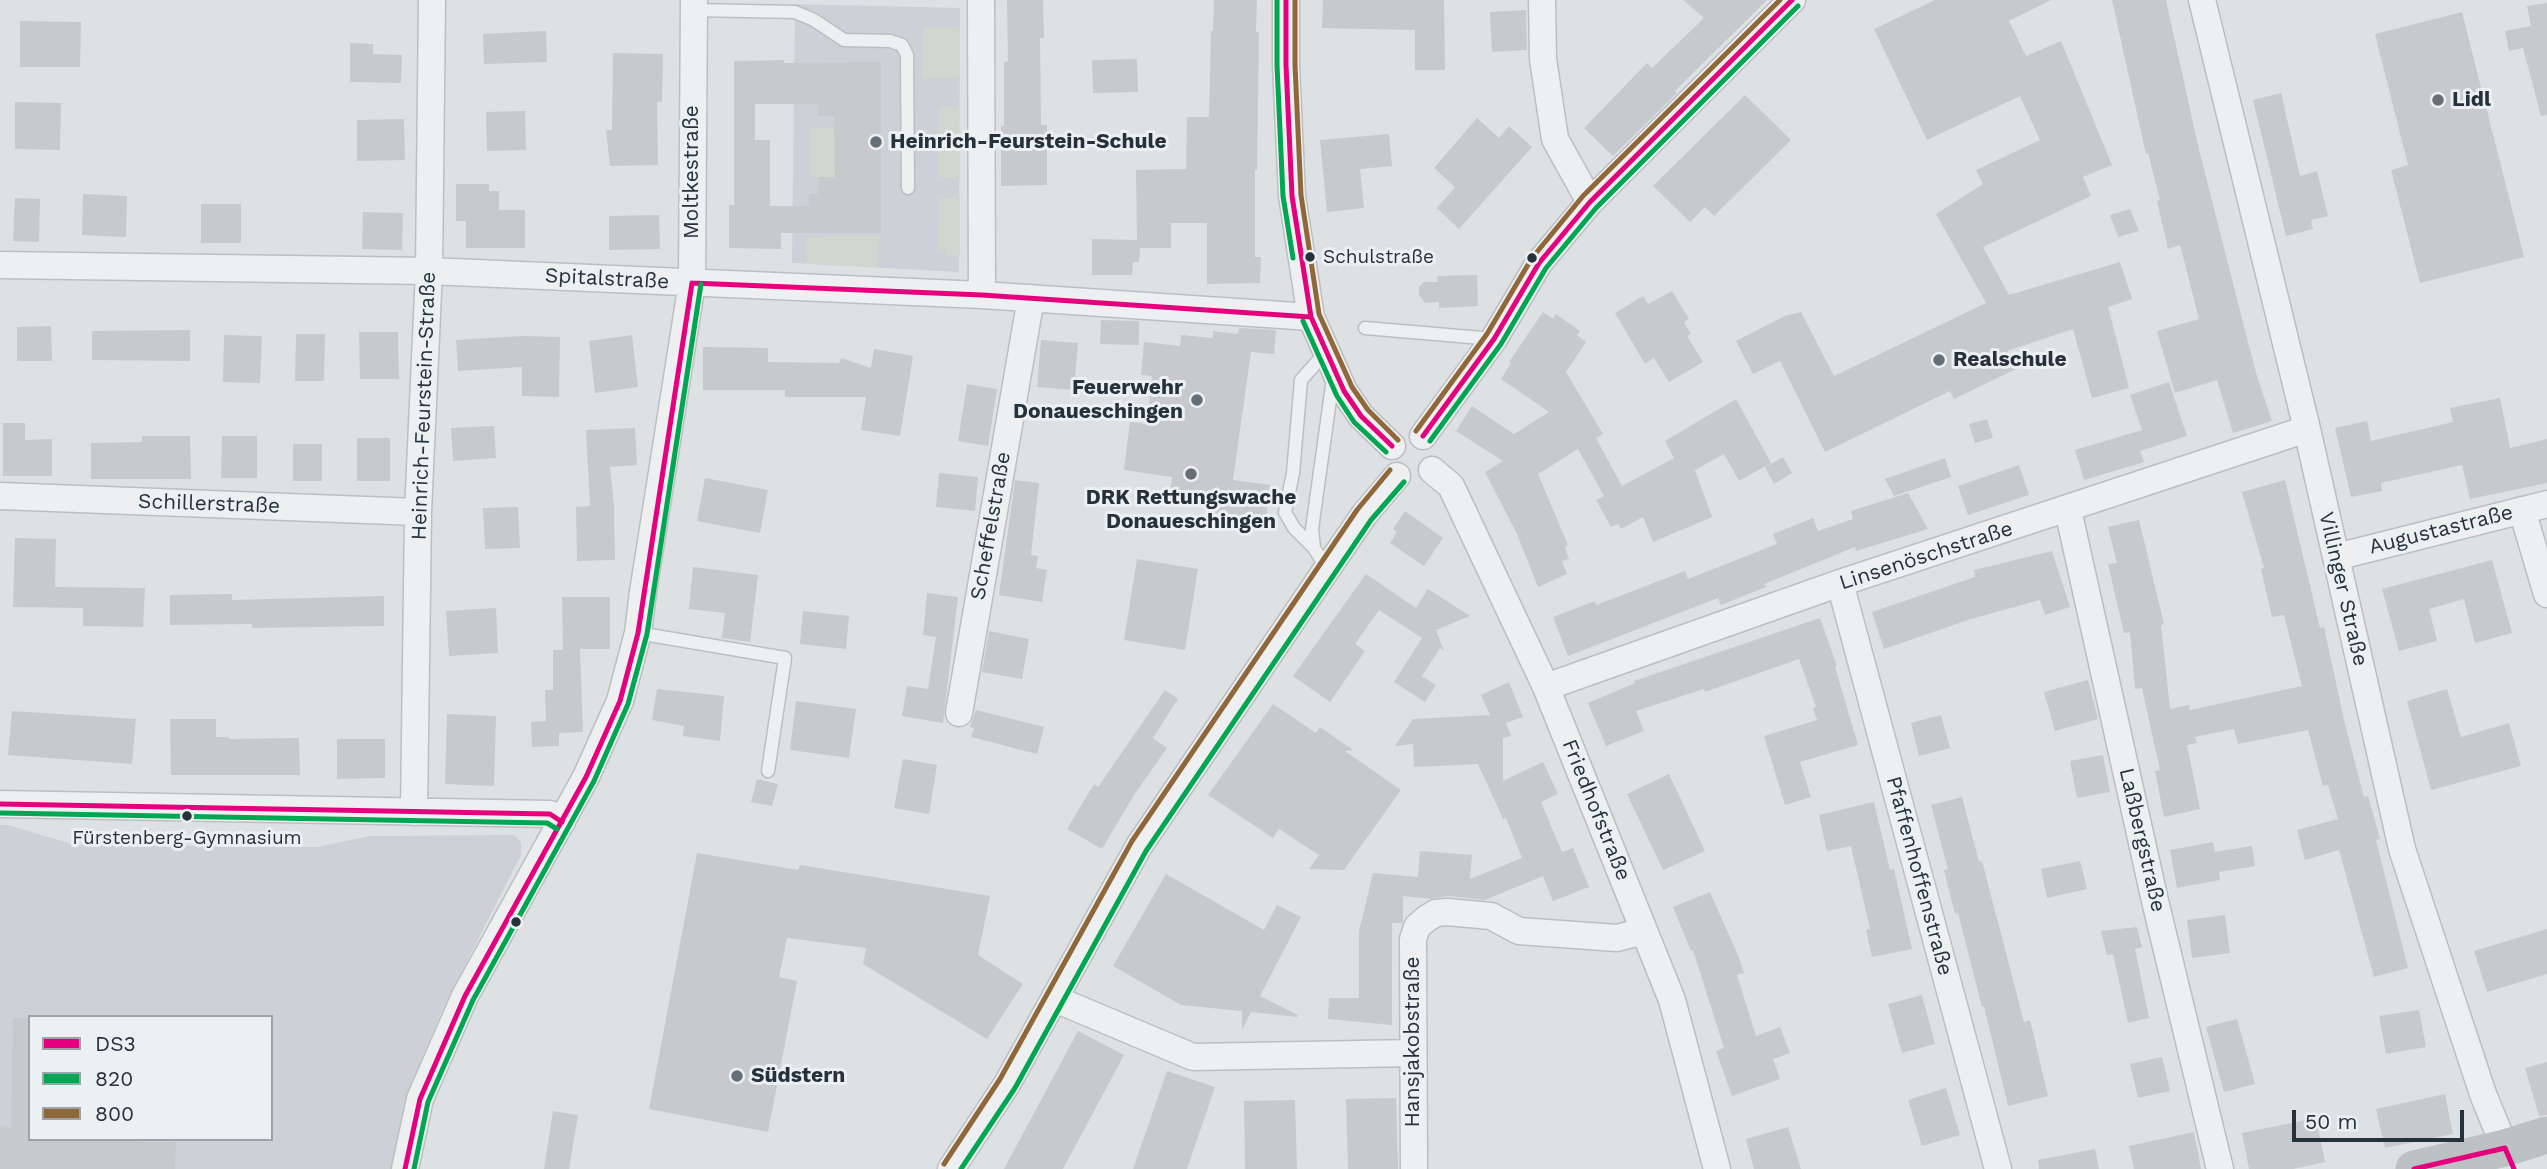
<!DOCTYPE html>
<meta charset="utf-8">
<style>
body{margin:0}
#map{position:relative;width:2547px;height:1169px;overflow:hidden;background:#dee1e4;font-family:"Work Sans",sans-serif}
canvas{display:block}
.legend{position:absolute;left:28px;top:1015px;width:245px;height:126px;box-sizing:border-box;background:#ebf0f3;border:2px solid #9da4a9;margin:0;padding:9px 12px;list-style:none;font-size:21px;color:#27313b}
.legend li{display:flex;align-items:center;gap:14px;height:35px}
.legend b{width:35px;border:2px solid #9da4a9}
.scale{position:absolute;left:2292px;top:1110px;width:172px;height:32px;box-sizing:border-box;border:4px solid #27313b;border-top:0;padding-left:9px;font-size:21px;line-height:24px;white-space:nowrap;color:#27313b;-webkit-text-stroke:5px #ebf0f3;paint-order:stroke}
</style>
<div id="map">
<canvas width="2547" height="1169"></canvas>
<ul class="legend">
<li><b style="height:9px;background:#e5007d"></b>DS3</li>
<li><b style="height:9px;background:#00a651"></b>820</li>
<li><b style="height:9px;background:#8f683a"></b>800</li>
</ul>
<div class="scale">50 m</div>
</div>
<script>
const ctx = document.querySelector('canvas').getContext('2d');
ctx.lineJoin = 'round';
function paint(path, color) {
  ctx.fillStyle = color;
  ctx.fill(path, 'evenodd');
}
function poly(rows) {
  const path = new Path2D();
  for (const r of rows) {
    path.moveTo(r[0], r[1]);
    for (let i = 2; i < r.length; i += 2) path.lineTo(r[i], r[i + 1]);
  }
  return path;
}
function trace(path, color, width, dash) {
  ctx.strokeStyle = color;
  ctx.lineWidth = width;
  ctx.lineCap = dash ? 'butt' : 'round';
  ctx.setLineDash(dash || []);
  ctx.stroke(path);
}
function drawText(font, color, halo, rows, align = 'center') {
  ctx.font = font + ' "Work Sans",sans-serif';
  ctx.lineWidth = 6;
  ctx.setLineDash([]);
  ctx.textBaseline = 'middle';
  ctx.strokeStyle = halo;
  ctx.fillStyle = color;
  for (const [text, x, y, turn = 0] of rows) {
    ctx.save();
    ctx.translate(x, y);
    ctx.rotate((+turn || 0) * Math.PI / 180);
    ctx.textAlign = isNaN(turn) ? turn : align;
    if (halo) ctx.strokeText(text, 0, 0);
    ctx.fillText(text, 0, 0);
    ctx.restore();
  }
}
paint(poly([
 [795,4,960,8,959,272,792,263],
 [0,825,8,825,75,845,317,847,370,836,515,835,521,843,521,855,441,1013,410,1092,392,1169,0,1169],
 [30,1017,271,1017,271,1139,30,1139]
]), '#cdd1d7');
paint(poly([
 [923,27,959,28,959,79,922,78],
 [939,106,959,107,960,178,938,178],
 [810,128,835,128,835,177,810,177],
 [939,198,960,198,960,257,946,256,946,251,938,251],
 [879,236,877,267,807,264,807,237]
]), '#d0d7cf');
paint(poly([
 [1007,0,1043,0,1044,38,1040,38,1041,125,1047,125,1047,185,1001,186,1001,126,1004,126,1004,62,1008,61],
 [1214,0,1257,0,1256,32,1259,32,1257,170,1255,170,1255,257,1261,257,1260,283,1207,284,1207,223,1171,223,1171,248,1140,248,1139,262,1133,262,1132,275,1092,275,1092,239,1137,240,1136,170,1186,169,1187,117,1209,117,1211,31,1213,31],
 [1323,0,1444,0,1445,70,1415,70,1415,30,1322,28],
 [1683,0,1767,0,1675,91,1677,93,1613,156,1584,128,1647,63,1652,68,1704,18],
 [1935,0,2051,0,2009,21,2026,56,2061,41,2112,165,2083,177,2091,196,1983,247,2009,295,2120,262,2132,299,2108,307,2129,388,2092,398,2073,329,2007,351,2016,369,1954,399,1950,391,1825,452,1780,361,1753,374,1736,341,1785,316,1801,312,1834,376,1986,303,1936,214,1983,184,1976,170,2040,140,2020,96,1927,140,1874,29],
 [2112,0,2166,0,2199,150,2256,373,2272,421,2233,433,2217,380,2175,393,2157,331,2199,319,2180,245,2168,249,2167,244,2157,201,2160,200,2148,153,2146,154],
 [2547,3,2547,115,2541,116,2523,48,2509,51,2505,31,2531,26,2527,6],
 [1526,10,1527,50,1492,52,1490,12],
 [2462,12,2524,257,2420,283,2391,170,2408,165,2375,34],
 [20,21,81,22,80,67,20,67],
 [546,31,547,62,484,64,483,34],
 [350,43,373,44,373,54,402,55,401,83,350,82],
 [613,53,663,54,662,102,657,102,658,165,610,166,606,130,612,130],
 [1137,59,1138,92,1093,93,1092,60],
 [784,60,784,63,881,62,881,233,781,233,781,249,729,248,729,205,734,205,734,61],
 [755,104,818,104,818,116,834,116,835,177,818,177,818,194,809,194,809,206,770,206,770,140,755,140],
 [2281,93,2300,176,2317,171,2328,216,2311,220,2313,229,2286,236,2253,100],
 [1745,95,1791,140,1714,216,1705,207,1690,222,1653,186],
 [15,102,61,103,60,150,15,149],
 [525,111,526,150,487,151,486,112],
 [1477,118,1499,138,1509,126,1532,147,1459,229,1437,208,1455,187,1434,168],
 [404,119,405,160,357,161,357,120],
 [1389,134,1392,166,1360,169,1364,208,1327,212,1320,140],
 [456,184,489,184,489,191,499,191,499,210,525,210,525,248,466,248,466,221,456,221],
 [83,194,127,196,126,237,82,235],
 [15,198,40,199,39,242,13,241],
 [201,204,241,204,241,243,201,243],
 [2130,209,2139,231,2118,237,2110,215],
 [363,212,403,213,402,250,362,249],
 [659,215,660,249,609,250,609,216],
 [1477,275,1478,306,1439,308,1439,302,1425,303,1419,295,1419,287,1424,282,1438,282,1437,276],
 [1672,291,1689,319,1684,322,1691,334,1687,336,1703,362,1669,382,1654,358,1645,364,1615,313,1643,296,1648,304],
 [1543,312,1553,319,1556,314,1580,331,1577,335,1586,342,1566,372,1603,434,1596,438,1622,486,1674,458,1665,441,1736,399,1771,463,1739,481,1724,454,1695,470,1712,517,1653,542,1643,517,1621,529,1618,524,1611,527,1596,500,1604,496,1578,449,1538,474,1568,545,1565,547,1569,559,1562,561,1567,574,1538,587,1517,534,1485,472,1503,461,1456,431,1472,406,1514,434,1549,412,1501,379,1511,363,1509,362],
 [1101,320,1139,321,1139,345,1100,344],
 [51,326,52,361,17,361,17,327],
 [1239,328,1276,330,1274,354,1251,352,1233,480,1270,485,1266,519,1208,512,1210,499,1170,494,1172,477,1124,470,1130,422,1147,424,1152,376,1141,375,1144,342,1180,346,1181,335,1213,338,1213,331,1238,334],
 [190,330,190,361,92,360,92,331],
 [359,332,398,332,399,379,360,379],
 [296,334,325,334,324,381,295,381],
 [224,335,262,336,260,383,223,382],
 [632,335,638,387,595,393,589,341],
 [523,336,560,337,559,397,522,396,522,367,458,371,456,340],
 [1041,340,1078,343,1074,390,1037,387],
 [703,347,768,348,768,362,839,363,841,358,871,368,874,349,913,356,900,436,861,430,866,397,785,397,785,390,703,390],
 [2169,382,2187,436,2140,451,2144,462,2084,480,2075,450,2142,430,2130,395],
 [967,384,997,389,988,446,958,441],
 [2500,398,2510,448,2547,439,2547,483,2470,499,2462,465,2381,483,2382,491,2351,497,2335,428,2367,421,2371,441,2453,422,2450,408],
 [1987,419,1993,438,1975,443,1969,424],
 [3,423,25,423,25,440,52,439,52,476,3,476],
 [494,426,496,458,453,461,451,428],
 [635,428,637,465,610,467,614,506,615,560,577,561,576,507,590,506,586,430],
 [142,436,190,436,191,479,91,479,91,443,142,442],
 [222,436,257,436,257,478,221,478],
 [357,438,390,438,390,481,357,481],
 [293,444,322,444,322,481,293,481],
 [1783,457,1792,473,1774,484,1765,467],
 [1945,458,1951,477,1894,496,1885,479],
 [2019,465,2029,495,1968,515,1958,486],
 [939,473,978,477,975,511,936,507],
 [705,478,768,490,760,533,697,521],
 [1015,480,1039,483,1031,555,1038,556,1036,568,1047,570,1042,602,999,595],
 [2285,480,2320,628,2324,627,2344,720,2364,797,2368,796,2380,839,2376,840,2408,968,2374,977,2339,850,2305,860,2297,830,2338,819,2328,785,2323,786,2308,730,2238,744,2234,729,2195,737,2197,743,2187,745,2200,809,2164,817,2155,771,2160,770,2142,688,2135,689,2130,632,2124,633,2108,564,2117,563,2108,527,2139,520,2164,624,2161,625,2170,709,2189,705,2190,710,2302,686,2284,615,2272,617,2261,569,2264,568,2242,492],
 [1908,493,1928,529,1856,551,1855,547,1764,584,1766,587,1721,605,1718,598,1568,656,1553,617,1595,601,1596,605,1685,571,1688,579,1777,544,1773,534,1813,518,1818,531,1853,519,1851,511],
 [518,507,520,548,485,549,483,508],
 [1405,511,1443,538,1424,566,1390,543,1397,532,1393,529],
 [15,538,56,539,55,587,145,588,143,627,83,626,83,608,13,607],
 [2052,551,2070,607,2045,615,2040,600,1971,619,1884,649,1872,612,1975,577,1974,570],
 [1137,559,1198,569,1185,650,1124,640],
 [2492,560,2512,633,2475,643,2464,599,2429,609,2437,641,2399,651,2382,589],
 [693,567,758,575,750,642,722,638,725,613,689,609],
 [1366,574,1416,608,1428,589,1470,616,1436,630,1444,651,1440,648,1422,676,1436,685,1425,702,1394,682,1422,638,1379,610,1355,644,1365,651,1330,702,1293,676],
 [927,593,958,597,943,723,902,716,907,686,928,689,936,637,923,635],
 [232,594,232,600,384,596,384,626,252,628,252,624,170,625,170,595],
 [562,597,610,597,610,649,580,649,583,732,559,733,559,746,532,747,531,722,546,721,545,690,553,690,553,650,563,650],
 [496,608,498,653,449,656,446,611],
 [803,611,849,616,846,649,800,644],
 [1820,618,1837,666,1835,667,1858,745,1800,762,1811,797,1785,805,1764,736,1817,720,1813,708,1816,707,1799,659,1705,692,1704,689,1636,711,1644,731,1606,746,1588,703,1635,683,1634,681],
 [989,631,1029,639,1022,679,982,672],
 [2088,680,2098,719,2055,731,2044,692],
 [1509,682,1523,717,1506,723,1511,736,1503,738,1503,781,1543,762,1558,794,1541,802,1562,852,1573,848,1589,887,1553,901,1543,876,1485,900,1448,896,1431,899,1403,896,1403,921,1402,923,1392,923,1392,1025,1328,1019,1329,998,1359,998,1359,931,1373,873,1418,877,1420,851,1472,855,1470,879,1522,858,1506,818,1503,819,1478,764,1414,767,1413,744,1395,746,1413,719,1490,715,1481,695],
 [657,689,724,696,720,741,683,736,684,726,652,720],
 [2447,689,2461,737,2509,723,2521,766,2431,790,2407,701],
 [1165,690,1178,699,1153,738,1167,748,1134,795,1102,849,1067,829,1094,784,1098,787],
 [796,701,856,709,849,758,790,750],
 [1273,704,1316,733,1320,727,1353,750,1345,751,1401,790,1344,870,1309,869,1319,855,1279,829,1273,838,1208,795],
 [976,710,1044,727,1037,754,971,737,974,728,970,727],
 [12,711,136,719,132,764,8,755],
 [447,714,496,716,494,786,445,784],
 [1941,715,1950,748,1919,756,1911,723],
 [170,719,216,719,216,737,229,737,229,739,299,738,300,775,171,775],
 [337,739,385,739,385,778,337,779],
 [2103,755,2110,792,2077,798,2070,761],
 [903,759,937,765,929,814,894,808],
 [1669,774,1705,851,1663,870,1627,794],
 [757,779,778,784,772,806,751,802],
 [1962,797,1979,862,1982,861,2024,1022,2030,1020,2048,1096,2008,1106,1984,1006,1982,1007,1958,913,1955,914,1944,870,1948,869,1931,805],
 [1874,802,1890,870,1894,869,1912,949,1872,957,1866,930,1870,929,1851,846,1827,851,1819,815],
 [2213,842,2215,852,2252,846,2255,866,2219,872,2220,880,2177,888,2170,850],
 [697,853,798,870,800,865,990,896,978,955,1023,984,987,1039,863,964,866,948,787,938,779,977,797,981,768,1132,649,1109],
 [2080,861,2087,889,2047,898,2041,869],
 [1166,874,1264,930,1277,905,1301,917,1260,996,1298,1015,1297,1017,1251,1012,1242,1030,1242,1009,1241,1011,1181,1005,1113,966],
 [1710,892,1738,955,1744,973,1737,975,1756,1036,1780,1027,1790,1053,1773,1059,1780,1079,1732,1096,1716,1051,1724,1048,1693,950,1691,951,1673,907],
 [2225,915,2230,953,2192,958,2187,920],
 [2137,927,2142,947,2135,949,2149,1018,2128,1023,2113,954,2107,955,2101,931],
 [2547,929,2547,974,2487,992,2474,951],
 [1922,995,1935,1044,1902,1053,1888,1004],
 [2419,1010,2426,1047,2386,1054,2379,1016],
 [13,1018,30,1018,30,1139,176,1142,175,1169,0,1169,0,1127,11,1128],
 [2237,1019,2255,1084,2224,1092,2206,1027],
 [1078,1031,1124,1055,1063,1169,1004,1169],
 [2162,1057,2170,1091,2138,1098,2130,1064],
 [2547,1062,2547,1115,2539,1116,2525,1068],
 [1167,1071,1215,1087,1187,1169,1133,1169],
 [1946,1088,1960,1135,1922,1146,1908,1100],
 [2445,1094,2453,1134,2385,1148,2376,1109],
 [1396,1098,1398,1169,1348,1169,1346,1099],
 [1295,1100,1297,1169,1245,1169,1244,1101],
 [553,1111,578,1115,569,1169,544,1169],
 [2316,1118,2325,1162,2293,1169,2249,1169,2242,1133],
 [1788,1127,1801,1169,1754,1169,1746,1139],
 [2194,1132,2201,1169,2134,1169,2129,1146],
 [2095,1149,2099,1169,2039,1169,2038,1160]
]), '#c7c9cc');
const lane = poly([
 [694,10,795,12,814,20,844,40,890,41,902,45,907,55,908,188],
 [1365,328,1494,339],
 [1314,548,1294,528,1285,512,1293,473,1301,380,1325,353],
 [1327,569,1314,548,1312,529,1333,378],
 [638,633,785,658,768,771]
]);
const street = poly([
 [981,0,982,295],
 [1286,0,1286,65,1292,196,1311,317,1344,391,1361,416,1392,446],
 [1542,0,1543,59,1555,139,1590,202],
 [2202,0,2307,429,2402,849,2483,1094,2505,1148],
 [0,265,429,271,982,295,1311,317],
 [1423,436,1494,339,1539,263,1590,202,1792,0],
 [1432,470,1451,486,1546,687,1672,1000,1717,1169],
 [0,496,418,512],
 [2068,510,2155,901,2220,1169],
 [2522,510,2547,594],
 [2336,557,2547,504],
 [1840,583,1998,1169],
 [1546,687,1840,583,2307,429],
 [959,713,1031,298],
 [0,804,550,814,562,822],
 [414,812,418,512,429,271,432,0],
 [1055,999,1193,1057,1413,1053],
 [405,1169,420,1099,465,996,586,777,620,701,638,633,643,592,692,283,694,0],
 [951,1169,1007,1084,1139,846,1327,569,1364,515,1397,476],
 [1414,1169,1413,939,1417,927,1426,919,1436,913,1447,912,1491,916,1519,931,1617,938,1644,931]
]);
trace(lane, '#bcbfc2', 15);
trace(street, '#bcbfc2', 29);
trace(lane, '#eeeff0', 12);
trace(street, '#eeeff0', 26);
trace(poly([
 [2414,1169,2505,1148,2547,1135]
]), '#bcc1c3', 37);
trace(poly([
 [1286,0,1286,65,1292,196,1311,317,1344,391,1361,416,1392,446],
 [692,283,982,295,1311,317],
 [1423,436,1494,339,1539,263,1590,202,1792,0],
 [0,804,550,814,562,822],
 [405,1169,420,1099,465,996,586,777,620,701,638,633,692,283],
 [2414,1169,2505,1148,2514,1169]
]), '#e5007d', 5);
trace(poly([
 [1277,0,1277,65,1283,196,1293,258],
 [1303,321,1337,396,1354,422,1386,452],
 [1430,441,1501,344,1546,268,1596,208,1798,6],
 [0,813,547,823,557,829],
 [414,1169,428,1102,473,1000,594,781,628,704,647,634,701,284],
 [961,1169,1015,1088,1146,851,1371,520,1404,482]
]), '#00a651', 5);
trace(poly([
 [1295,0,1295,65,1301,195,1319,314,1352,387,1368,410,1398,440],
 [1416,431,1487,334,1532,258,1583,196,1780,0],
 [944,1164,1000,1079,1132,841,1357,510,1390,470]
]), '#8f683a', 5);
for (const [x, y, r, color] of [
 [2438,100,7,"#676f76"],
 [876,142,7,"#676f76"],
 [1310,257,6,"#27313b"],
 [1532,258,6,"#27313b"],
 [1939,360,7,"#676f76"],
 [1197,400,7,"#676f76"],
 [1191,474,7,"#676f76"],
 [187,816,6,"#27313b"],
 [516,922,6,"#27313b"],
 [737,1076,7,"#676f76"]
]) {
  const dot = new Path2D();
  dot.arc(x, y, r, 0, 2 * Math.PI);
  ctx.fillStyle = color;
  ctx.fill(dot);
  trace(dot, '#ebf0f3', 2.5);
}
drawText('19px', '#27313b', '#ebf0f3', [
 ["Schulstraße",1323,257],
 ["Fürstenberg-Gymnasium",187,838,"center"]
], 'left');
drawText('bold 21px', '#27313b', '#ebf0f3', [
 ["Lidl",2452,100],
 ["Heinrich-Feurstein-Schule",890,142],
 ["Realschule",1953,360],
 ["Feuerwehr",1183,388,"right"],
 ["Donaueschingen",1183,412,"right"],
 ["DRK Rettungswache",1191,498,"center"],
 ["Donaueschingen",1191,522,"center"],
 ["Südstern",751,1076]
], 'left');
drawText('21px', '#27313b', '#ebf0f3', [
 ["Moltkestraße",692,172,-90],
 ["Spitalstraße",607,279,3],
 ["Heinrich-Feurstein-Straße",424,406,-88],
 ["Schillerstraße",209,504,2],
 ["Scheffelstraße",991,526,-80],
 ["Augustastraße",2441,530,-14],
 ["Linsenöschstraße",1926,556,-18],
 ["Villinger Straße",2343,589,77],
 ["Friedhofstraße",1596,810,68],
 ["Laßbergstraße",2142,840,77],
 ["Pfaffenhoffenstraße",1919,876,75],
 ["Hansjakobstraße",1413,1042,-90]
]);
</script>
